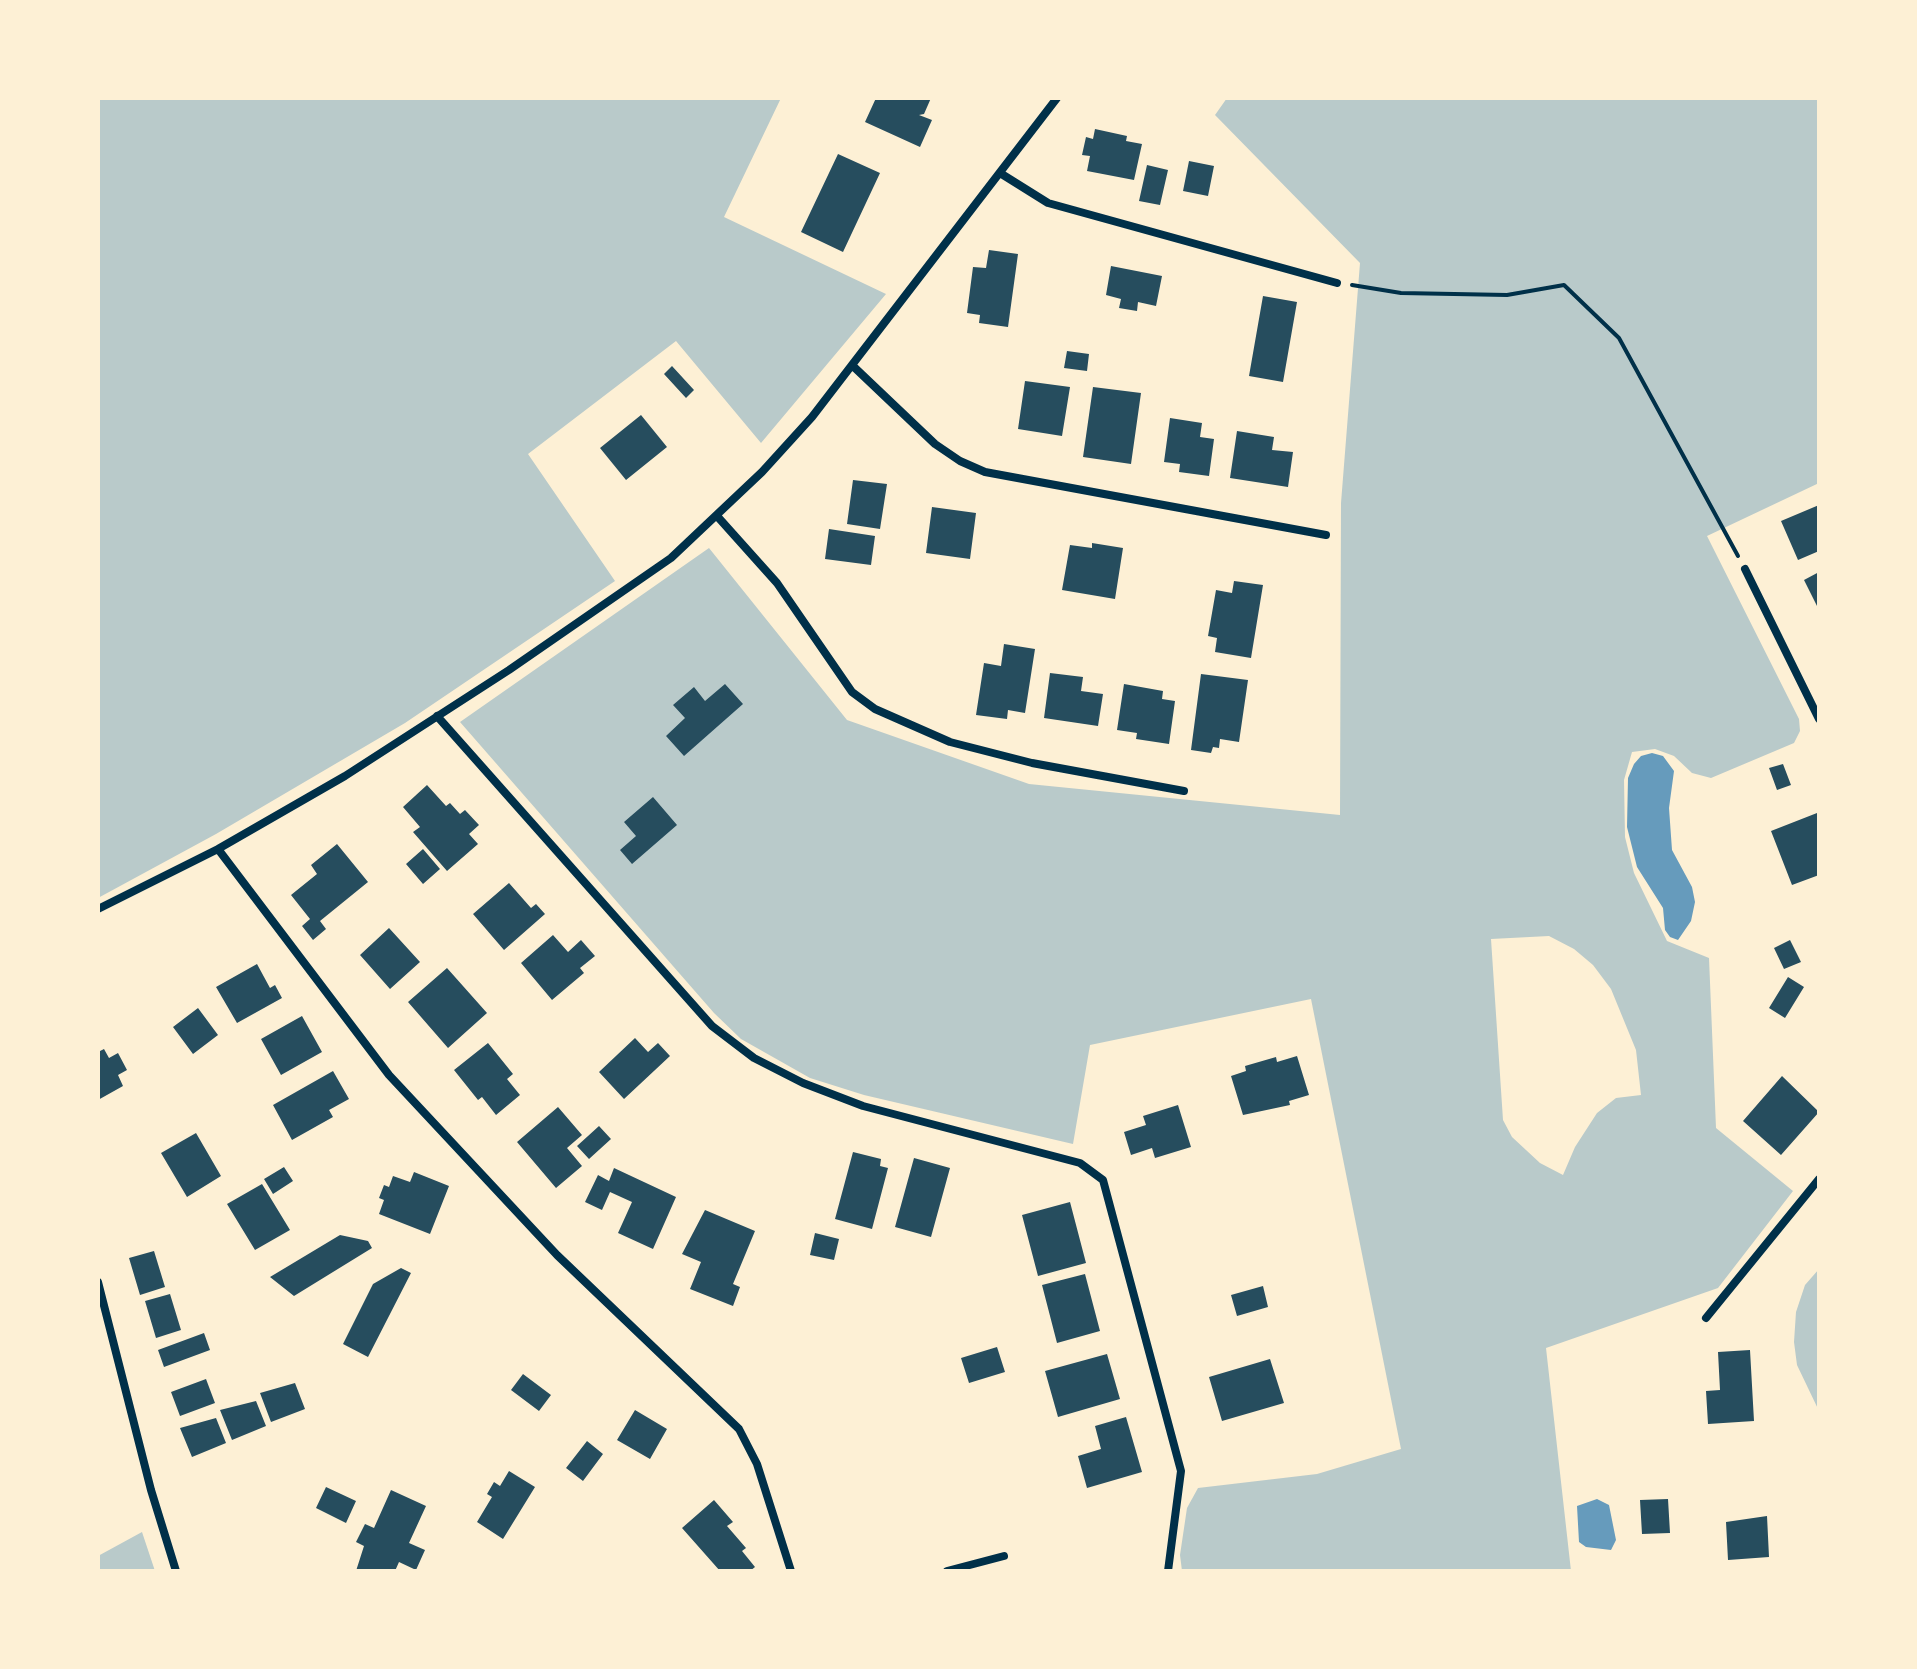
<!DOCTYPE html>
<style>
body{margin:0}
#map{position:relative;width:1917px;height:1669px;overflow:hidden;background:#fdf0d5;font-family:"Public Sans",sans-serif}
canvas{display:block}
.frame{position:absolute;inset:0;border:100px solid #fdf0d5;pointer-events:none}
</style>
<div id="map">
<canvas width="1917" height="1669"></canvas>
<div class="frame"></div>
</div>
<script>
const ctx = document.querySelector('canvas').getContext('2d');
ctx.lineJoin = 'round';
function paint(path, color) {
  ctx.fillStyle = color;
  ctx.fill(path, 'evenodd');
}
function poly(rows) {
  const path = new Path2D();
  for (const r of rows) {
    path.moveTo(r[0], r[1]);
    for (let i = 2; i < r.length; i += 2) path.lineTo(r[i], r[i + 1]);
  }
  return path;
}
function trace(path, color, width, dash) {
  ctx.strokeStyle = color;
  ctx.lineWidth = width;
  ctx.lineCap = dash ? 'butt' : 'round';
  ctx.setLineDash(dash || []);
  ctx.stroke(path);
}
paint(poly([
 [98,98,781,98,724,217,886,294,761,443,676,341,528,454,615,581,405,723,216,834,98,898],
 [1227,98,1819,98,1819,483,1707,536,1799,719,1800,731,1794,743,1711,778,1692,773,1674,756,1655,749,1632,752,1624,780,1625,837,1634,873,1667,941,1709,958,1716,1128,1793,1191,1718,1288,1546,1348,1571,1571,1182,1571,1180,1555,1187,1508,1198,1488,1317,1474,1401,1449,1311,999,1090,1045,1073,1144,864,1095,810,1078,741,1039,714,1013,460,722,709,548,847,720,1029,784,1340,815,1341,503,1360,263,1215,115],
 [1549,936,1574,949,1593,965,1611,989,1636,1050,1641,1095,1616,1098,1597,1113,1575,1147,1563,1175,1540,1163,1512,1137,1503,1120,1491,939],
 [1819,1269,1819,1411,1797,1365,1794,1342,1796,1312,1805,1285],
 [142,1532,155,1571,98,1571,98,1556]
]), '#b9caca');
paint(poly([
 [1652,753,1663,756,1674,771,1669,808,1672,850,1692,887,1695,902,1691,921,1678,940,1670,937,1665,930,1663,908,1637,867,1627,827,1628,778,1634,764,1641,756],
 [1597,1499,1609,1505,1616,1540,1611,1550,1586,1547,1579,1542,1577,1506]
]), '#669bbc');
paint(poly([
 [876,98,931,98,924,114,919,115,932,120,920,147,865,122],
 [1095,129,1127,136,1126,141,1142,144,1134,180,1087,171,1090,156,1082,155,1086,137,1093,139],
 [838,154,880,173,843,252,801,232],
 [1189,161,1214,166,1208,196,1183,191],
 [1147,165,1168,170,1160,205,1139,201],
 [989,250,1018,254,1008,327,979,323,980,315,967,313,973,267,986,268],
 [1111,266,1162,276,1156,306,1138,302,1137,311,1119,308,1121,299,1106,295],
 [1263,296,1297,302,1283,382,1249,376],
 [1067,351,1089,354,1087,371,1064,368],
 [672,366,694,390,686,398,664,374],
 [1025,381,1070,387,1062,436,1018,429],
 [1093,387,1141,393,1131,464,1083,457],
 [641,415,667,447,626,480,600,448],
 [1170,418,1202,423,1200,437,1214,439,1209,476,1179,472,1180,464,1164,462],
 [1237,431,1274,437,1272,450,1293,452,1288,487,1230,478],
 [853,480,887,484,880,529,847,524],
 [1819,505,1819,551,1798,560,1781,521],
 [932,507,976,513,970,559,926,553],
 [829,529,875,536,871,565,825,559],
 [1092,543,1123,548,1115,599,1062,590,1070,545,1092,548],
 [1819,572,1819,610,1804,580],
 [1234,581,1263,585,1251,658,1215,652,1217,638,1208,636,1216,590,1232,593],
 [1004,644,1035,649,1025,713,1008,710,1007,719,976,715,984,663,1001,666],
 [1050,673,1083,677,1081,691,1103,694,1098,726,1044,718],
 [1201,674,1248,680,1239,742,1220,739,1219,748,1213,747,1211,753,1191,750],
 [725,684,743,704,684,756,666,736,685,718,673,705,694,687,705,701],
 [1124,684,1163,691,1162,699,1175,701,1169,744,1136,739,1137,733,1117,730],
 [1783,764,1791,785,1777,790,1769,768],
 [427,785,446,806,450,803,460,814,465,810,479,825,469,834,478,844,447,871,413,832,420,827,403,807],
 [653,797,677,825,632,864,620,850,636,836,624,822],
 [1817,813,1819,875,1792,885,1771,831],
 [337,844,368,882,320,921,326,929,313,940,302,926,310,919,291,895,317,874,311,865],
 [423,849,440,869,423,884,406,864],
 [509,883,531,908,536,904,545,914,504,950,473,914],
 [389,928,420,962,390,989,360,955],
 [553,935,568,952,581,940,595,956,580,968,584,973,552,1000,521,963],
 [1790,940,1801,962,1784,969,1774,948],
 [257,964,270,988,275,985,282,998,237,1023,216,987],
 [447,968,487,1013,448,1048,408,1002],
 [1788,977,1804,987,1785,1018,1769,1008],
 [198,1008,218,1035,193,1054,173,1027],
 [302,1016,322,1052,281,1075,261,1039],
 [635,1038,648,1052,658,1043,670,1056,624,1099,599,1072],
 [488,1043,513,1074,507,1079,520,1095,496,1115,482,1097,478,1100,454,1070],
 [104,1049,109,1058,118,1053,127,1070,118,1075,123,1086,98,1100,98,1052],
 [1297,1056,1309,1095,1289,1101,1290,1105,1243,1115,1231,1076,1246,1071,1245,1066,1276,1057,1277,1062],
 [333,1071,349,1099,329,1110,333,1117,292,1140,273,1105],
 [1782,1076,1819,1112,1781,1155,1743,1121],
 [1178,1105,1191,1147,1155,1158,1152,1148,1131,1155,1124,1132,1146,1125,1143,1116],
 [558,1107,582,1135,567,1148,582,1166,556,1188,517,1142],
 [599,1126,611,1139,589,1159,577,1146],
 [196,1133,221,1176,187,1197,161,1153],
 [853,1152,881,1159,880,1166,888,1168,872,1229,835,1219],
 [914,1158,950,1168,931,1237,895,1227],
 [284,1167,293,1181,273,1194,264,1179],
 [614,1168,676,1197,653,1249,618,1233,632,1202,610,1192,602,1210,585,1202,598,1175,609,1181],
 [414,1172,449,1186,430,1234,379,1214,384,1200,379,1198,384,1185,389,1187,393,1176,410,1182],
 [262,1184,290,1230,255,1250,227,1204],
 [1070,1202,1086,1263,1038,1276,1022,1215],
 [705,1210,755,1231,733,1284,740,1287,733,1306,690,1289,701,1262,682,1254],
 [815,1233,839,1239,834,1260,810,1255],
 [340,1235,368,1241,372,1248,294,1296,270,1277],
 [154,1251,165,1287,140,1295,129,1258],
 [401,1268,411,1273,368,1357,343,1344,373,1284],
 [1085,1274,1100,1331,1057,1343,1042,1285],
 [1263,1286,1268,1307,1237,1316,1231,1295],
 [170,1294,181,1330,156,1338,145,1301],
 [204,1333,210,1350,164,1367,158,1350],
 [997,1347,1005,1372,969,1383,961,1358],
 [1750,1350,1754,1421,1708,1424,1706,1391,1720,1390,1718,1352],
 [1107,1354,1120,1399,1058,1417,1045,1371],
 [1270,1359,1284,1403,1222,1421,1209,1377],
 [523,1374,551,1395,539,1411,511,1390],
 [206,1379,215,1403,180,1416,171,1392],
 [295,1383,305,1409,271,1422,260,1393],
 [256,1401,266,1426,232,1440,220,1410],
 [635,1410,667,1429,650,1459,617,1440],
 [1126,1417,1142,1472,1087,1488,1078,1456,1101,1449,1095,1426],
 [216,1418,226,1443,192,1457,180,1428],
 [587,1441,603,1454,583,1481,566,1468],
 [509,1471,535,1487,503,1539,477,1522,492,1497,487,1494,494,1482,500,1486],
 [326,1487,356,1501,346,1523,316,1508],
 [391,1490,426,1506,409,1543,425,1550,416,1570,399,1562,395,1571,356,1571,364,1546,356,1542,365,1524,374,1528],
 [1668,1499,1670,1533,1642,1534,1640,1500],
 [714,1500,733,1522,727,1526,746,1548,742,1551,755,1567,750,1571,720,1571,682,1528],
 [1767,1516,1769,1557,1728,1560,1726,1522]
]), '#264d5e');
trace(poly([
 [1352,285,1401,293,1507,295,1564,285,1619,338,1738,556]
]), '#003049', 4);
trace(poly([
 [1000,173,1048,203,1337,283],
 [854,367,935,444,960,461,985,472,1326,535],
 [717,516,777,583,852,692,875,709,950,742,1032,763,1184,791],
 [1745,569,1819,719],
 [437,716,712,1026,754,1058,803,1083,863,1106,1080,1163,1103,1180,1181,1471,1168,1571],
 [218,849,389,1075,557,1255,739,1429,757,1464,791,1571],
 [98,909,218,849,345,776,509,670,671,558,762,472,812,417,1057,98],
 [98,1282,151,1490,176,1571],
 [1706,1318,1819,1179],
 [947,1571,1004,1556]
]), '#003049', 8);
</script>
